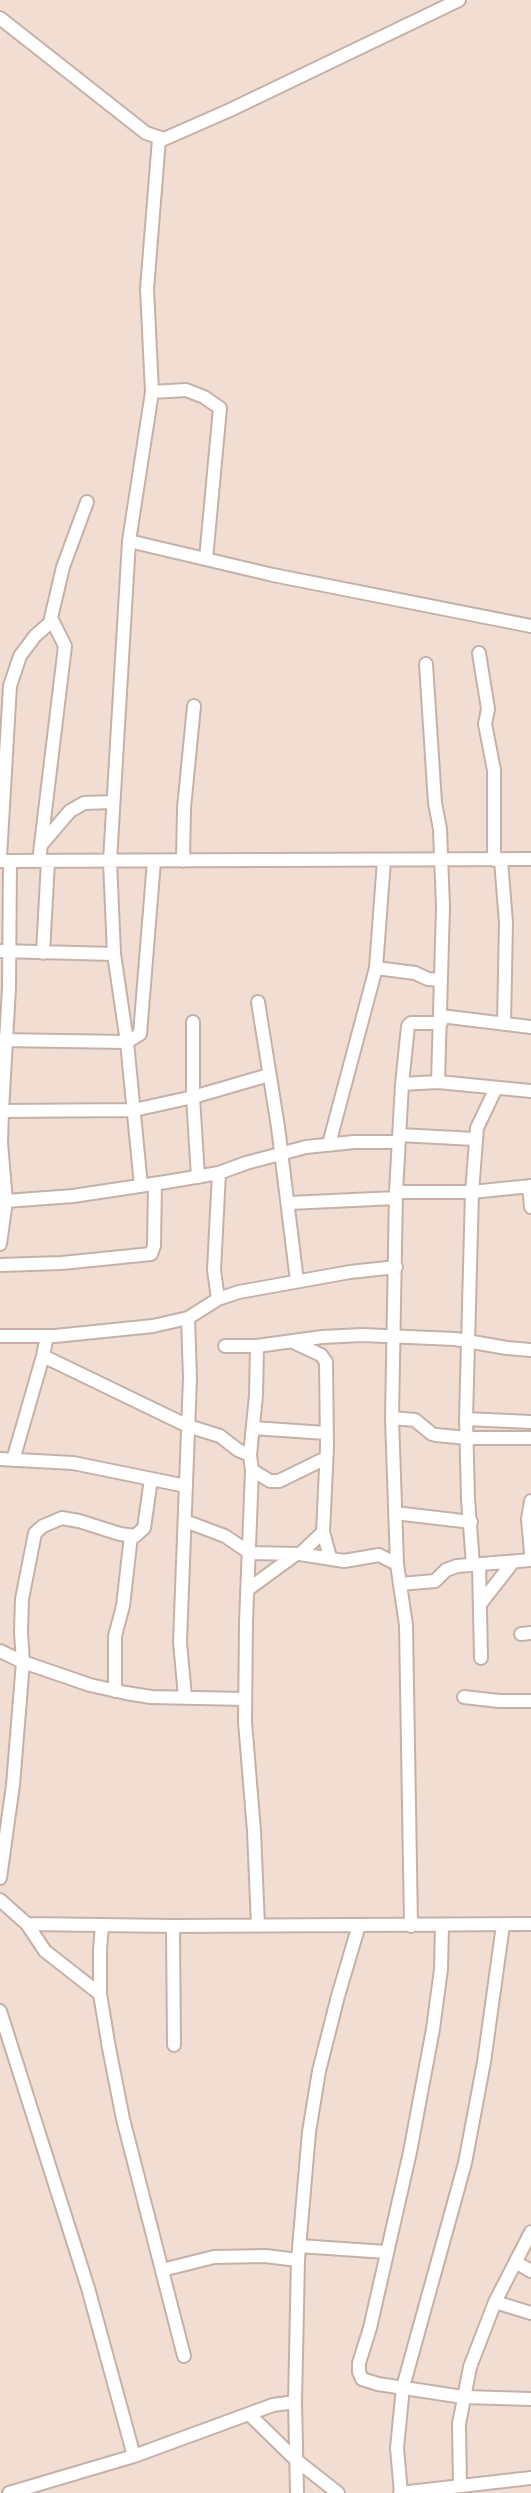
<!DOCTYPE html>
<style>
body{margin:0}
canvas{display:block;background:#f2ddd3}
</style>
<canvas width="531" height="2493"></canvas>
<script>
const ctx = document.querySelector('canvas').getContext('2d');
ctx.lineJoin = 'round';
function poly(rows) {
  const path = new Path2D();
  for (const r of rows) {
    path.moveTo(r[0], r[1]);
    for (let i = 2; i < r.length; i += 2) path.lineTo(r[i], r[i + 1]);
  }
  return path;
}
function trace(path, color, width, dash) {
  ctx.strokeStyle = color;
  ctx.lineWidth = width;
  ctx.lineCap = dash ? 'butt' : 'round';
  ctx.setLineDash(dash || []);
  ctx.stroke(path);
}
const minor = poly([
 [0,18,146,133,164,139,230,110,459,0],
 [152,392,186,390,204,397,220,408,206,559],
 [129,541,273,575,531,626],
 [479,653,488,709,485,724,494,770,494,860],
 [426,664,435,803,440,829,443,907,438,1082],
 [41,845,70,811,84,803,112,802],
 [0,857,10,686,20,656,35,636,52,621],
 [501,860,506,923,504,1024],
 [0,861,531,859],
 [39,861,65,646,51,618,63,567,87,502],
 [183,861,184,808,194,706],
 [0,951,114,954],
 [43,953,48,861],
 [376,968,415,973,428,979,440,980],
 [258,1002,278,1127,297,1281],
 [441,1016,531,1027],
 [193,1022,193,1097,269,1075],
 [0,1040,127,1042,140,1034,154,861],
 [402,1084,408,1026,411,1023,441,1023],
 [0,1111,134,1110,193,1097,198,1177],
 [399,1135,475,1139],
 [329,1144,376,968,384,860],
 [141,1186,127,1042,114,954,110,861,129,541,152,392,147,289,159,139],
 [529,1186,531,1207],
 [396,1192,472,1192,531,1186],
 [6,1201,73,1196,166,1182,219,1173,246,1163,306,1147,354,1142,399,1142],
 [289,1203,396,1198],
 [0,1244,6,1201,1,1143,2,1111,9,988,10,862],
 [0,1265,62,1263,151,1254,154,1246,155,1184],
 [218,1299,214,1270,219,1173],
 [0,1336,55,1336,153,1326,188,1318,218,1299,239,1292,350,1272,396,1267],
 [47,1336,43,1356,188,1426,220,1436,238,1450,250,1455],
 [293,1342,321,1355,326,1362,327,1447,323,1532,330,1557],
 [225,1346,257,1346],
 [392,1418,415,1420,432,1434,436,1435,467,1438,531,1438],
 [466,1419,531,1422],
 [253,1428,326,1433],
 [0,1459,73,1463,186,1486],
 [13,1460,43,1356],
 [252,1470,270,1481,279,1481,326,1458],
 [531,1501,528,1519,531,1553],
 [395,1513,471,1522],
 [185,1521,225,1536,250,1553,300,1554,344,1561,379,1555,397,1564],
 [300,1554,323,1532],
 [473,1565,468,1499,466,1419,472,1192,477,1128,496,1088],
 [479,1565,481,1658],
 [400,1584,435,1581,446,1570,457,1566,531,1560],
 [247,1590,295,1555],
 [481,1603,513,1562],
 [521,1634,531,1633],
 [0,1651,23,1662,90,1685,126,1693,151,1697,245,1699],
 [115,1691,115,1636,123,1606,131,1536],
 [185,1697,180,1642,190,1378,188,1318],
 [464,1697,499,1701,531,1701],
 [0,1878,13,1785,23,1662,21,1632,22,1599,35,1533,43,1526,62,1518,79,1521,120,1534,135,1536,144,1528,151,1479],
 [0,1900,27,1924,173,1926,531,1924],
 [27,1924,45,1951,100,1994],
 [102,1925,100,1950,100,1994,109,2048,123,2119,184,2356],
 [173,1926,174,2045],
 [258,1926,254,1831,245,1722,246,1622,252,1470,250,1455,256,1395,257,1346,322,1337,362,1335,455,1339,507,1348,531,1350],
 [411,1926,406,1625,397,1564,392,1418,396,1192,402,1084,438,1082,531,1091],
 [442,1926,441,1969,433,2029,410,2152,370,2328,359,2363,359,2372,362,2379,378,2384,463,2397,531,2399],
 [0,2011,88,2288,134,2456],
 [299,2246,386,2252],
 [517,2263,531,2271],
 [162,2270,214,2257,265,2256,298,2260],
 [495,2302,531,2313],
 [250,2415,296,2460,338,2493],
 [460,2486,459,2424,470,2367,495,2302,531,2232],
 [9,2493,134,2456,273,2405,295,2402],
 [297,2493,295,2402,298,2260,309,2132,319,2071,338,1996,359,1925],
 [400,2493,531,2478],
 [401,2493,397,2448,403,2387,465,2163,484,2062,503,1925]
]);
trace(minor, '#c4b1a7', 16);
trace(minor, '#fff', 12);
</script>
